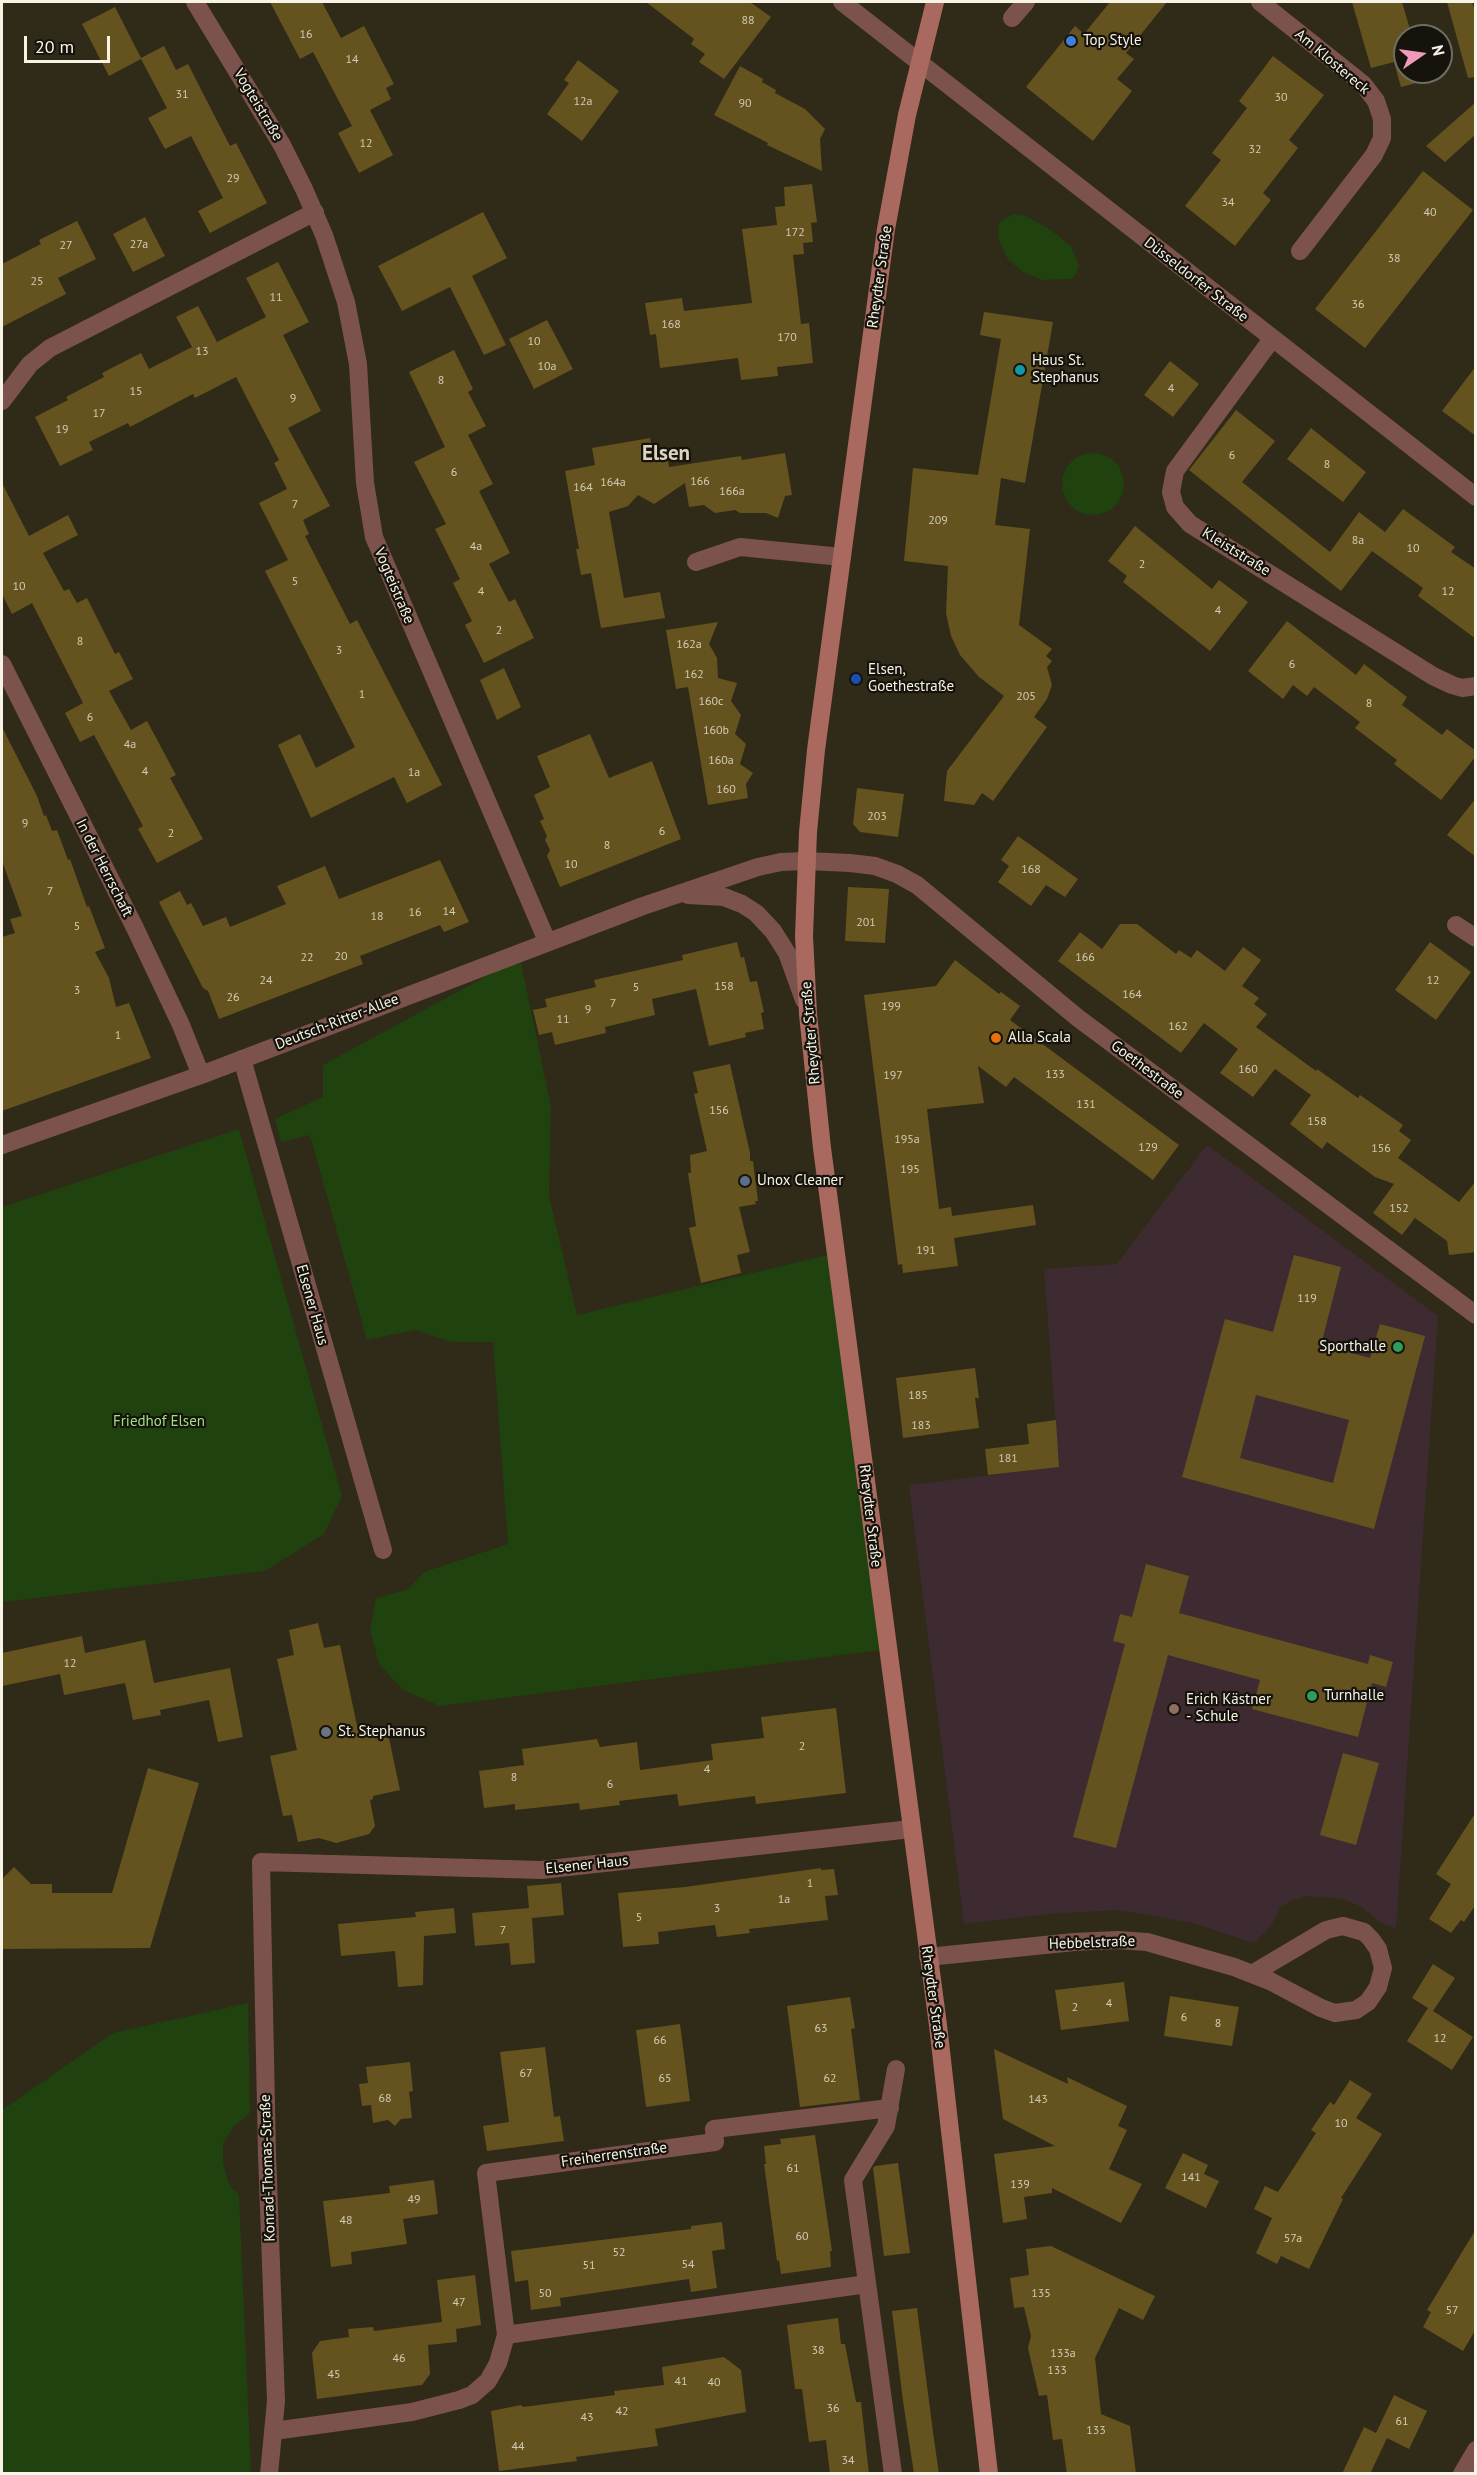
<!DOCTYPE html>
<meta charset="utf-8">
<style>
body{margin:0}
#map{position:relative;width:1477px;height:2475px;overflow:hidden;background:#302a18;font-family:"PT Sans",sans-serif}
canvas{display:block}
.frame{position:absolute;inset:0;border:3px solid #f7f3e7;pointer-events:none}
.north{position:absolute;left:1393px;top:24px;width:60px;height:60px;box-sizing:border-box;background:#15130b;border:2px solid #6f6d63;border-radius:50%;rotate:77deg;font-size:16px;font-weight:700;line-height:24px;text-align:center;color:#f7f3e7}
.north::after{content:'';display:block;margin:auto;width:21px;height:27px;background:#ef9ab8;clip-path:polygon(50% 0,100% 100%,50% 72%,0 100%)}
.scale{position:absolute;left:24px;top:36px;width:86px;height:27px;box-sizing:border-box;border:3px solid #f7f3e7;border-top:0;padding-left:8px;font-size:18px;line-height:21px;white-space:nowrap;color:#f7f3e7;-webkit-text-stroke:4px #15130b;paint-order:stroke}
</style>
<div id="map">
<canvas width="1477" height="2475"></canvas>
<div class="frame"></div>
<div class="north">N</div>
<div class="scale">20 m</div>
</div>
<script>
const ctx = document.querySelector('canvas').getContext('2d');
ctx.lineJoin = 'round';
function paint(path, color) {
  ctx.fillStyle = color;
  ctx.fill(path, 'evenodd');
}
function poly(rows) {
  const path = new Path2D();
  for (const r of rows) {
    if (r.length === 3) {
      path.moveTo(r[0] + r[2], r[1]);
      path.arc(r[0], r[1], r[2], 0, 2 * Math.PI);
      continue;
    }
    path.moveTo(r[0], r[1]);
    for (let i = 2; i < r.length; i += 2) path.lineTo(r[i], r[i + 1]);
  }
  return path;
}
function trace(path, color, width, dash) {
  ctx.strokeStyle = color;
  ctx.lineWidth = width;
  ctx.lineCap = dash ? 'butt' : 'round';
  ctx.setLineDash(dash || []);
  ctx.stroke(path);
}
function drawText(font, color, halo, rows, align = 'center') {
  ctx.font = font + ' "PT Sans",sans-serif';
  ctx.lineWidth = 4.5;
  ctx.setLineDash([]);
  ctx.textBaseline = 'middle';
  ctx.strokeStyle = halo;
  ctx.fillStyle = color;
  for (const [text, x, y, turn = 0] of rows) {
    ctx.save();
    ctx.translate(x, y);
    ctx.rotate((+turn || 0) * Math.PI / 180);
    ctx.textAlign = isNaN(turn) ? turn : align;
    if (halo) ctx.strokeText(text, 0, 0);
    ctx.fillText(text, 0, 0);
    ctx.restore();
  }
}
paint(poly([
 [1207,1145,1438,1316,1396,1928,1383,1924,1360,1906,1343,1899,1308,1896,1293,1900,1281,1907,1271,1926,1254,1943,1193,1923,1119,1910,1048,1914,964,1924,909,1485,1059,1467,1044,1269,1117,1264]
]), '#3e2b32');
paint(poly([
 [1012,214,1026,216,1051,230,1071,246,1079,266,1076,274,1071,279,1042,280,1023,272,1008,260,998,237,999,223],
 [1093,484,31],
 [520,958,551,1107,549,1195,577,1315,828,1255,881,1650,440,1706,403,1690,379,1664,370,1630,376,1598,407,1590,424,1572,508,1544,493,1342,452,1342,416,1330,367,1340,310,1135,281,1142,275,1119,323,1097,323,1065],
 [239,1129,342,1496,324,1534,265,1571,2,1602,2,1207],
 [248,2003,250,2113,234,2126,223,2144,223,2163,229,2185,239,2195,251,2473,2,2473,2,2110,113,2033]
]), '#1f420f');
paint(poly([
 [270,2,322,2,341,38,364,26,394,84,386,88,391,99,370,110,393,155,359,173,338,133,352,126,313,52,300,59],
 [646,2,750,2,771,17,724,79,699,62,705,54,691,44,694,39],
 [1110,2,1167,2,1126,53,1134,59,1117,79,1132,91,1093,141,1026,87,1075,26,1084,34],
 [1352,2,1402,2,1412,36,1405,36,1405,72,1421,72,1424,81,1401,87,1394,62,1371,68],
 [1447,2,1472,2,1476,14,1476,77,1468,78],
 [115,7,141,58,164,46,176,70,188,64,230,146,236,143,267,203,210,233,198,211,223,198,191,136,165,149,148,118,167,108,141,59,109,76,82,24],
 [1273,56,1324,95,1289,140,1298,148,1263,193,1271,200,1235,246,1185,206,1221,160,1212,153,1247,108,1239,101],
 [578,60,619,91,582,141,547,114,569,83,564,80],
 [740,66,763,79,762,82,776,90,775,93,805,109,825,129,820,139,822,171,767,145,768,143,714,115],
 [1476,102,1476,134,1445,162,1426,146],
 [1423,171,1473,210,1365,348,1315,309],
 [812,184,817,222,811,223,813,242,803,243,804,254,793,255,801,324,809,323,813,363,777,367,778,376,741,380,738,358,660,368,656,334,650,335,645,303,682,298,684,311,752,303,742,229,777,225,775,207,785,206,784,187],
 [483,212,507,258,472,276,506,345,484,355,450,287,402,311,378,266],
 [145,217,165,256,133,272,113,234],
 [77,221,96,259,58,278,66,294,2,327,2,264,41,244,39,240],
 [278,262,309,322,283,335,321,411,288,428,330,506,303,520,309,534,305,536,350,624,357,620,442,785,407,803,394,777,311,818,278,745,300,734,316,768,355,747,265,571,288,560,259,503,287,489,274,463,279,460,236,377,195,398,193,394,130,427,128,423,89,442,93,450,60,466,35,417,68,400,66,397,104,377,102,373,141,353,149,369,192,347,176,317,198,306,217,342,266,317,246,278],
 [984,312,1053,322,1025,483,1001,478,995,525,1030,529,1019,625,1052,649,1046,656,1052,661,1047,667,1052,685,1047,699,1034,717,1047,727,993,801,982,793,974,805,944,801,947,771,1004,696,979,677,960,655,951,636,946,613,948,566,904,561,913,468,978,475,1001,339,980,335],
 [547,320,573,369,534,389,509,339],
 [454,350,473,389,468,392,486,426,468,435,493,484,479,491,510,553,489,564,509,602,515,599,534,638,484,663,465,625,472,621,453,583,460,579,435,529,446,524,414,462,445,447,409,372],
 [1170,361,1199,384,1173,417,1144,395],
 [1476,366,1476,436,1442,411],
 [1236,410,1275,441,1242,482,1330,552,1359,512,1385,532,1403,509,1455,547,1451,552,1476,569,1476,639,1418,596,1423,588,1372,551,1341,591,1189,470],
 [1311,428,1366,472,1343,502,1287,459],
 [650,438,654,456,667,454,669,467,741,456,742,460,785,453,792,495,785,496,778,518,766,513,740,513,735,510,715,513,704,505,689,507,685,483,654,504,638,495,628,506,609,512,624,598,660,592,665,618,601,628,591,573,581,575,576,549,579,549,565,471,595,465,592,448],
 [2,483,29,536,68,515,78,535,43,553,64,591,69,589,77,603,87,598,115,654,119,652,133,679,109,691,131,730,147,721,176,775,170,778,203,839,157,863,138,829,143,826,94,735,80,742,65,713,83,703,32,603,12,614,2,594],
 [1135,526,1212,589,1219,580,1248,602,1210,651,1123,582,1127,576,1108,561],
 [1287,621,1356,675,1364,664,1407,697,1402,705,1442,735,1447,729,1476,751,1476,756,1441,800,1394,764,1397,760,1355,728,1360,722,1314,687,1307,696,1293,685,1283,699,1248,671],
 [718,622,709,644,717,658,718,678,737,683,731,701,741,715,735,734,746,744,740,764,753,773,746,784,748,798,708,805,688,687,676,689,666,630],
 [504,668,521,707,497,720,480,680],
 [2,727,37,796,44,816,46,815,52,831,57,830,68,860,70,859,87,907,89,906,105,948,95,952,109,978,116,1007,129,1003,151,1058,2,1111,2,937,15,933,10,919,22,916,2,861],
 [590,734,609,778,652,761,681,839,560,887,547,856,550,850,545,840,547,836,540,821,544,819,534,795,550,787,537,756],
 [857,788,904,794,898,837,860,832,853,824],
 [1476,798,1476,857,1447,835],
 [1018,836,1078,879,1065,897,1046,885,1031,906,998,882,1009,866,1001,860],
 [440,860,469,922,444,932,440,925,360,956,363,964,219,1019,208,991,203,988,159,902,180,891,187,905,191,903,203,926,226,917,230,927,286,904,277,886,325,866,339,899],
 [848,887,889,889,885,943,845,941],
 [1120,924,1137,924,1176,954,1179,950,1191,958,1197,950,1225,971,1243,947,1261,960,1242,986,1259,998,1254,1004,1267,1014,1256,1027,1316,1071,1317,1069,1358,1098,1360,1095,1403,1125,1399,1131,1411,1140,1398,1158,1459,1202,1476,1181,1476,1252,1449,1255,1447,1241,1415,1218,1402,1235,1373,1213,1394,1184,1375,1177,1327,1142,1322,1149,1290,1124,1311,1095,1275,1069,1253,1097,1220,1073,1238,1049,1204,1023,1181,1053,1058,961,1080,932,1102,949],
 [737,942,741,958,744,957,750,982,757,981,764,1012,761,1013,764,1029,745,1033,746,1037,709,1046,696,989,652,999,655,1015,605,1027,606,1033,555,1045,552,1032,539,1035,533,1010,547,1007,545,999,596,987,594,980,683,960,682,955],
 [1430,942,1471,972,1436,1020,1395,990],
 [955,960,999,994,1001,992,1020,1006,1010,1020,1179,1145,1153,1180,1014,1077,1006,1087,978,1066,984,1103,927,1109,939,1209,951,1207,952,1216,1033,1205,1036,1225,954,1238,958,1266,903,1273,902,1264,898,1265,864,995,936,986],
 [730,1064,750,1153,750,1161,753,1161,758,1201,755,1201,756,1204,739,1207,750,1252,737,1255,741,1273,701,1283,689,1228,696,1226,688,1173,691,1173,690,1155,707,1151,694,1094,698,1093,693,1072],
 [1294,1255,1341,1267,1321,1345,1370,1358,1380,1324,1425,1336,1374,1529,1182,1477,1225,1319,1273,1332],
 [1256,1395,1349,1420,1333,1483,1240,1458],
 [975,1368,979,1398,975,1398,979,1428,903,1438,896,1378],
 [1056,1420,1059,1467,988,1475,985,1449,1029,1444,1027,1424],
 [1146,1564,1189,1576,1179,1613,1368,1664,1370,1655,1393,1662,1386,1687,1372,1683,1358,1737,1252,1709,1260,1680,1168,1655,1116,1848,1073,1837,1125,1644,1113,1641,1120,1614,1132,1617],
 [318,1623,324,1648,340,1645,359,1735,387,1729,400,1790,373,1796,373,1799,370,1800,375,1826,369,1834,336,1843,319,1838,298,1842,292,1815,283,1816,270,1756,297,1750,277,1659,294,1655,289,1630],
 [82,1636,85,1653,145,1640,154,1683,230,1668,243,1737,218,1742,209,1700,160,1710,161,1715,133,1720,125,1683,64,1695,60,1674,2,1686,2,1653],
 [836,1708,846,1793,756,1804,755,1796,679,1806,677,1794,619,1801,620,1805,580,1810,579,1803,515,1810,515,1804,484,1808,479,1771,524,1765,522,1749,597,1739,600,1747,637,1742,640,1770,713,1760,711,1744,764,1738,761,1717],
 [1343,1753,1379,1763,1356,1845,1320,1835],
 [148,1768,199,1783,150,1948,2,1949,2,1879,14,1867,31,1884,52,1884,52,1893,112,1893],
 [1476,1812,1476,1904,1464,1922,1461,1920,1451,1933,1429,1919,1451,1884,1436,1874],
 [821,1868,821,1870,834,1869,838,1895,825,1896,828,1920,749,1929,750,1933,717,1937,715,1925,658,1932,659,1944,623,1947,618,1893,685,1887],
 [561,1883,564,1915,532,1918,535,1963,511,1965,509,1943,475,1946,472,1913,529,1908,527,1886],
 [454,1908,456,1933,424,1936,423,1985,398,1987,395,1951,341,1956,338,1924,416,1917,415,1912],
 [1433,1964,1455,1978,1433,2011,1473,2037,1452,2070,1407,2041,1428,2008,1412,1998],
 [1124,1982,1129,2021,1061,2030,1055,1990],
 [1170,1996,1239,2007,1232,2046,1164,2036],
 [850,1997,855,2028,851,2029,860,2100,800,2107,787,2006],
 [680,2024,690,2101,646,2107,636,2030],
 [545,2047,554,2117,560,2116,564,2141,487,2151,483,2126,509,2122,500,2052],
 [994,2049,1068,2084,1067,2077,1127,2106,1118,2126,1127,2130,1109,2169,1142,2184,1121,2223,1052,2188,1052,2193,1024,2197,1027,2219,1003,2223,994,2154,1055,2146,1003,2119],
 [410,2062,413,2091,409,2092,412,2118,401,2119,395,2126,388,2120,373,2123,371,2105,362,2106,359,2084,368,2083,366,2067],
 [1350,2080,1372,2094,1356,2118,1382,2134,1341,2198,1343,2199,1309,2269,1281,2256,1277,2264,1256,2253,1272,2218,1254,2209,1265,2186,1278,2192,1316,2133,1311,2130,1330,2102,1334,2105],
 [815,2135,832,2251,830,2251,831,2267,781,2274,779,2260,777,2261,764,2164,766,2164,764,2146,781,2144,780,2139],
 [1183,2153,1208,2165,1204,2174,1219,2181,1206,2208,1165,2188],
 [898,2163,910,2253,884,2256,873,2168,875,2166],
 [434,2180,438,2214,403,2219,407,2244,351,2252,352,2264,331,2267,323,2201,390,2193,389,2186],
 [722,2222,725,2249,712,2251,717,2288,691,2292,689,2279,560,2298,561,2306,531,2310,528,2280,515,2282,511,2251,691,2229,691,2226],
 [1476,2229,1476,2329,1463,2351,1423,2327,1431,2312,1427,2310],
 [1051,2246,1155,2296,1143,2320,1119,2308,1095,2358,1101,2414,1130,2426,1136,2474,1067,2474,1062,2439,1053,2440,1047,2395,1039,2396,1028,2348,1031,2336,1024,2307,1014,2308,1010,2278,1029,2275,1026,2249],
 [475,2275,481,2325,456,2329,457,2342,428,2345,430,2374,422,2385,317,2399,312,2353,320,2341,349,2337,348,2329,373,2327,374,2331,442,2322,437,2280],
 [917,2308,933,2432,939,2474,914,2474,903,2401,892,2311],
 [838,2318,841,2344,845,2344,856,2402,861,2402,869,2474,830,2474,826,2440,809,2442,802,2389,795,2389,787,2325],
 [724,2357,741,2370,746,2412,655,2429,658,2446,576,2457,577,2461,499,2471,491,2411,521,2405,523,2407,615,2395,614,2391,664,2385,662,2367],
 [1394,2395,1427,2411,1409,2449,1387,2438,1370,2474,1342,2474,1364,2427,1376,2433]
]), '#64531e');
trace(poly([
 [195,2,282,145,304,189,324,235,346,302,358,364,365,483,374,537,547,941],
 [1260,2,1363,84,1376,101,1382,119,1382,138,1374,155,1300,251],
 [1012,18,1026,2],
 [1272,339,1175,471,1171,492,1175,507,1190,524,1433,676,1452,685,1462,688,1476,686],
 [2,401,30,364,50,348,315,212],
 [696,562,740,547,842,557],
 [2,664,135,928,181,1025,201,1075],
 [806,861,850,863,875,866,897,874,917,885,1078,1018,1476,1315],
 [1456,925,1476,938],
 [242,1059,383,1550],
 [928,1957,1074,1942,1118,1940,1147,1942,1234,1967,1270,1981,1321,2008,1335,2013,1356,2010,1368,2002,1378,1987,1383,1968,1378,1949,1371,1939,1364,1932,1343,1926,1326,1930,1252,1974],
 [506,2335,486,2173,715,2142,714,2129,890,2108],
 [274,2431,412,2412,459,2400,472,2395,488,2381,498,2363,506,2335,867,2284],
 [269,2474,276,2401,267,2154,261,1862,541,1870,911,1829],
 [893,2474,853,2180,886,2126,896,2069],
 [1462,2474,1476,2450]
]), '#7c534c', 18);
trace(poly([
 [842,2,1476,497],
 [688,895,724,897,742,904,756,913,773,931,787,953,804,1000],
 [2,1145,201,1075,643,906,758,867,781,862,806,861]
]), '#7c534c', 18);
trace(poly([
 [935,2,907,115,886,229,816,750,808,832,804,936,808,1014,822,1148,938,2025,989,2474]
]), '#a9695e', 18);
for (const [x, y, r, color] of [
 [1071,41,6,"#3f7fe0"],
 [1020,370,6,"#0f9aa8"],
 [856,679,6,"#1a4fb4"],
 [996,1038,6,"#e8710a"],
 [745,1181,6,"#5c6f8a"],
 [1398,1347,6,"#2e9e5b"],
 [1312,1696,6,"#2e9e5b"],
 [1174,1709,6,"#8d6e63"],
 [326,1732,6,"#6b7280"]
]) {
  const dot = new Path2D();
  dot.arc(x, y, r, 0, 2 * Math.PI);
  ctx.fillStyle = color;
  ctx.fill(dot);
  trace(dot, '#15130b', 2);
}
drawText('12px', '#d2cbb5', null, [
 ["88",748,21],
 ["16",306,35],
 ["14",352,60],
 ["31",182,95],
 ["30",1281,98],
 ["12a",583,102],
 ["90",745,104],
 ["12",366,144],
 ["32",1255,150],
 ["29",233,179],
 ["34",1228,203],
 ["40",1430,213],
 ["172",795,233],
 ["27a",139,245],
 ["27",66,246],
 ["38",1394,259],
 ["25",37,282],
 ["11",276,298],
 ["36",1358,305],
 ["168",671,325],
 ["170",787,338],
 ["10",534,342],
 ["13",202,352],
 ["10a",547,367],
 ["8",441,381],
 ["4",1171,389],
 ["15",136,392],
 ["9",293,399],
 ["17",99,414],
 ["19",62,430],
 ["6",1232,456],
 ["8",1327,465],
 ["6",454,473],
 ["166",700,482],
 ["164a",613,483],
 ["164",583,488],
 ["166a",732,492],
 ["7",295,505],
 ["209",938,521],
 ["8a",1358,541],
 ["4a",476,547],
 ["10",1413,549],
 ["2",1142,565],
 ["5",295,582],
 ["10",19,587],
 ["4",481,592],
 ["12",1448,592],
 ["4",1218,611],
 ["2",499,631],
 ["8",80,642],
 ["162a",689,645],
 ["3",339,651],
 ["6",1292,665],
 ["162",694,675],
 ["1",362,695],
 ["205",1026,697],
 ["160c",711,702],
 ["8",1369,704],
 ["6",90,718],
 ["160b",716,731],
 ["4a",130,745],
 ["160a",721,761],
 ["4",145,772],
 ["1a",414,773],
 ["160",726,790],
 ["203",877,817],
 ["9",25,824],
 ["6",662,832],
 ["2",171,834],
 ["8",607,846],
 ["10",571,865],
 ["168",1031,870],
 ["7",50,892],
 ["14",449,912],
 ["16",415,913],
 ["18",377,917],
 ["201",866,923],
 ["5",77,927],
 ["20",341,957],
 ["22",307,958],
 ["166",1085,958],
 ["24",266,981],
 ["12",1433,981],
 ["158",724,987],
 ["5",636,988],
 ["3",77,991],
 ["164",1132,995],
 ["26",233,998],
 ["7",613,1004],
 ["199",891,1007],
 ["9",588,1010],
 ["11",563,1020],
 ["162",1178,1027],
 ["1",118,1036],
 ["160",1248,1070],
 ["133",1055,1075],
 ["197",893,1076],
 ["131",1086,1105],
 ["156",719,1111],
 ["158",1317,1122],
 ["195a",907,1140],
 ["129",1148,1148],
 ["156",1381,1149],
 ["195",910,1170],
 ["152",1399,1209],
 ["191",926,1251],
 ["119",1307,1299],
 ["185",918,1396],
 ["183",921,1426],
 ["181",1008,1459],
 ["12",70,1664],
 ["2",802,1747],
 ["4",707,1770],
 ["8",514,1778],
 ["6",610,1785],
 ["1",810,1884],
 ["1a",784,1900],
 ["3",717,1909],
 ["5",639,1918],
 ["7",503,1931],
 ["4",1109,2004],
 ["2",1075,2008],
 ["6",1184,2018],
 ["8",1218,2024],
 ["63",821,2029],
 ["12",1440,2039],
 ["66",660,2041],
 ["67",526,2074],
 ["65",665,2079],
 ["62",830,2079],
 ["68",385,2099],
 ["143",1038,2100],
 ["10",1341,2124],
 ["61",793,2169],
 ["141",1191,2178],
 ["139",1020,2185],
 ["49",414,2200],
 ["48",346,2221],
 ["60",802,2237],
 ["57a",1293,2239],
 ["52",619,2253],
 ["54",688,2265],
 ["51",589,2266],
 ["50",545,2294],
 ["135",1041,2294],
 ["47",459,2303],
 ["57",1452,2311],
 ["38",818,2351],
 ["133a",1063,2354],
 ["46",399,2359],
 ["133",1057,2371],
 ["45",334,2375],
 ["41",681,2382],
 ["40",714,2383],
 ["36",833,2409],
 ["42",622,2412],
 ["43",587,2418],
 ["61",1402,2422],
 ["133",1096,2431],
 ["44",518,2447],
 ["34",848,2461]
]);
drawText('15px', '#f7f3e7', '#15130b', [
 ["Top Style",1083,41],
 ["Haus St.",1032,361],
 ["Stephanus",1032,378],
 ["Elsen,",868,670],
 ["Goethestraße",868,687],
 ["Alla Scala",1008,1038],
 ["Unox Cleaner",757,1181],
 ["Sporthalle",1386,1347,"right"],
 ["Turnhalle",1324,1696],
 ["Erich Kästner",1186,1700],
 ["- Schule",1186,1717],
 ["St. Stephanus",338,1732]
], 'left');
drawText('15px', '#f7f3e7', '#15130b', [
 ["Am Klostereck",1332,62,40],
 ["Vogteistraße",258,105,59],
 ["Rheydter Straße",880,277,-82],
 ["Düsseldorfer Straße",1196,280,38],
 ["Kleiststraße",1236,552,32],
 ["Vogteistraße",394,586,67],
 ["In der Herrschaft",104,868,63],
 ["Deutsch-Ritter-Allee",337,1022,-21],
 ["Rheydter Straße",811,1033,-95],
 ["Goethestraße",1147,1070,37],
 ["Elsener Haus",312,1305,74],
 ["Rheydter Straße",870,1516,83],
 ["Elsener Haus",587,1865,-6],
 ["Hebbelstraße",1092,1943,-2],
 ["Rheydter Straße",933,1997,82],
 ["Freiherrenstraße",614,2155,-8],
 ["Konrad-Thomas-Straße",268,2168,-92]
]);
drawText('15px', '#9ae47d', '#15130b', [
 ["Friedhof Elsen",159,1422]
]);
drawText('bold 21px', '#dcd4be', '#15130b', [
 ["Elsen",666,454]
]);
</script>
